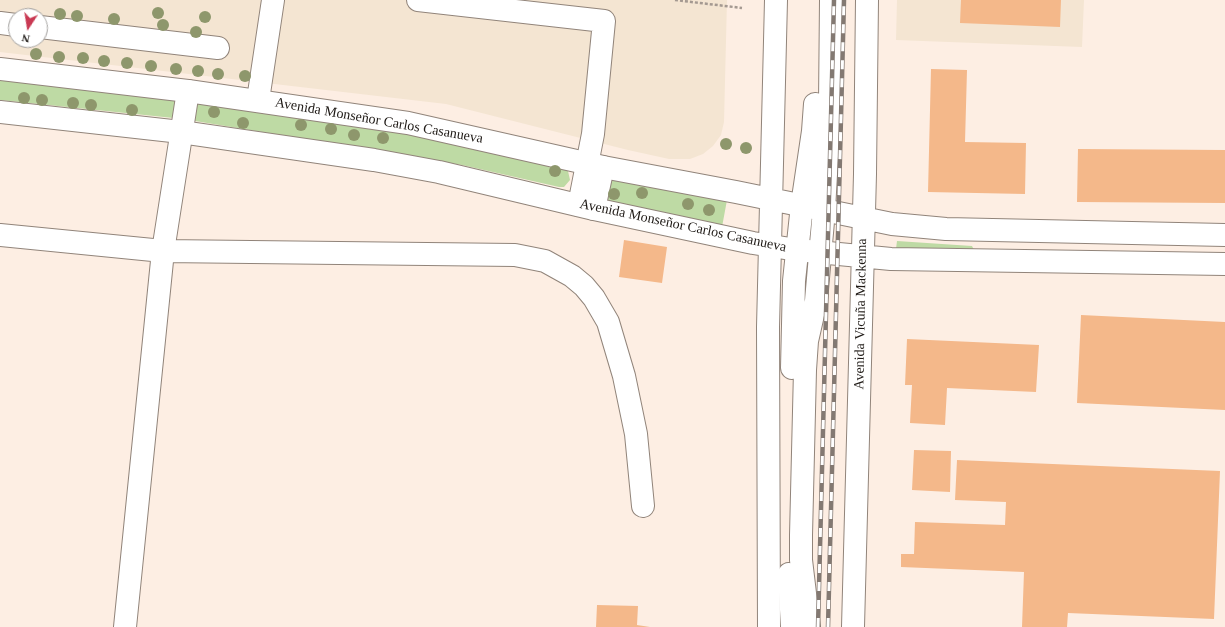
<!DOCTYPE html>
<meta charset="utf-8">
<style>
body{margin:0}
#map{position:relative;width:1225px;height:627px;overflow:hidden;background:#fdeee3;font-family:Georgia,serif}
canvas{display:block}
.north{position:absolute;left:8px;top:8px;width:40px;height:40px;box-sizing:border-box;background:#fff;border:1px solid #a5a3a1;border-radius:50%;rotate:192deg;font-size:11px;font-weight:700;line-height:16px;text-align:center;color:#1e1915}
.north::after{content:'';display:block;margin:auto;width:14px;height:18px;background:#c93953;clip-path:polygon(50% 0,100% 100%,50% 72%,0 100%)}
</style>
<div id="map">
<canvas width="1225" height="627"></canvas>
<div class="north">N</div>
</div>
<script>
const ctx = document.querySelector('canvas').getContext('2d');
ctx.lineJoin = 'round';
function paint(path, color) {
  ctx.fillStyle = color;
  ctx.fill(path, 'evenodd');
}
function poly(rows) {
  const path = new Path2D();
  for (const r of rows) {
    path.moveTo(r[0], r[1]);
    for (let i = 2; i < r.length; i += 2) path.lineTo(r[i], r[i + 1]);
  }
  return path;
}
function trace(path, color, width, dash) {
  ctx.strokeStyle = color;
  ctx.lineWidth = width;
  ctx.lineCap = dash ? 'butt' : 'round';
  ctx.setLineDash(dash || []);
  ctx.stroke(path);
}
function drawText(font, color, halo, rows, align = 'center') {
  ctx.font = font + ' Georgia,serif';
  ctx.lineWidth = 4;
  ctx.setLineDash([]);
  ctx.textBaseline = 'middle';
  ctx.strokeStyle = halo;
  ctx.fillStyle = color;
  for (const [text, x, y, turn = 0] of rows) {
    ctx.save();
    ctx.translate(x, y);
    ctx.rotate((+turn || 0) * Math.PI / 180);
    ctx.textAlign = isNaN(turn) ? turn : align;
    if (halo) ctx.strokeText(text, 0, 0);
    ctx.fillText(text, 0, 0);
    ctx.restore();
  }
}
paint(poly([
 [0,0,727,0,724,122,721,135,713,146,703,154,690,159,669,159,628,150,446,104,0,52],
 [16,16,40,16,40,40,16,40],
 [897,0,1084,0,1082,47,896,40]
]), '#f4e5d2');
paint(poly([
 [0,79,184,99,392,131,480,148,564,169,568,171,570,180,564,187,559,187,462,165,183,119,0,100],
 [615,179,727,200,722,227,610,201,607,199,611,180],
 [897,241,972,246,974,250,896,249]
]), '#bedaa4');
paint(poly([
 [961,0,1061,0,1060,27,960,23],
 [931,69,967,70,965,142,1026,143,1025,194,928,192],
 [1078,149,1225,150,1225,203,1077,202],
 [624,240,667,247,662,283,619,277],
 [1081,315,1225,322,1225,410,1077,403],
 [907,339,1039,345,1036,392,947,388,945,425,910,423,912,385,905,385],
 [914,450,951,451,950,492,912,490],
 [957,460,1220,471,1214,619,1068,613,1067,627,1022,627,1024,572,901,567,901,554,914,554,915,522,1005,525,1006,502,955,500],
 [597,605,638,606,637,625,650,627,596,627]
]), '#f4b88a');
const minor = poly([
 [418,0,604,21,593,134,579,205],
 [0,23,16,25],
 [40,27,218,48],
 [258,100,273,0],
 [594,209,603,167],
 [0,235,163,251,515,255,545,261,572,276,584,286,594,298,608,322,624,376,636,434,643,506],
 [792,368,794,281,802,205,813,131,815,104],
 [789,574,792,627],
 [125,627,163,251,188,91],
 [809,627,801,560,801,535,805,370,807,341,816,301,824,210,830,103,831,0]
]);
const major = poly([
 [0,69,188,91,408,123,603,167,736,192,892,224,946,229,1225,235],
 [0,112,181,132,374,160,439,172,594,209,753,243,797,250,891,259,1225,264],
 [769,627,768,327,776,0],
 [853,627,865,174,867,0]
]);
trace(minor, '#91847a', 24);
trace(major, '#91847a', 24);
trace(poly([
 [675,0,742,8]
]), '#a49991', 2.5, [3, 2]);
trace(minor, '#fff', 22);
trace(major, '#fff', 22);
const rail = poly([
 [818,627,834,0],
 [828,627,844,0]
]);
trace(rail, '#837972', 4.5);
trace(rail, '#fff', 3, [9]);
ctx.fillStyle = '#8e976c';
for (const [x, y] of [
 [158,13],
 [60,14],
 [77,16],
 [205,17],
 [114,19],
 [163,25],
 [196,32],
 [36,54],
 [59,57],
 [83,58],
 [104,61],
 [127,63],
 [151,66],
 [176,69],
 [198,71],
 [218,74],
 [245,76],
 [24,98],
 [42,100],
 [73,103],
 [91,105],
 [132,110],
 [214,112],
 [243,123],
 [301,125],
 [331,129],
 [354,135],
 [383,138],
 [726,144],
 [746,148],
 [555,171],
 [642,193],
 [614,194],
 [688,204],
 [709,210]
]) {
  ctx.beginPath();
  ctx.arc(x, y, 6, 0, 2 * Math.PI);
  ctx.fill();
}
drawText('14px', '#1e1915', '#fff', [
 ["Avenida Monseñor Carlos Casanueva",379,121,10],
 ["Avenida Monseñor Carlos Casanueva",683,226,12],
 ["Avenida Vicuña Mackenna",861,314,-89]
]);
</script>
